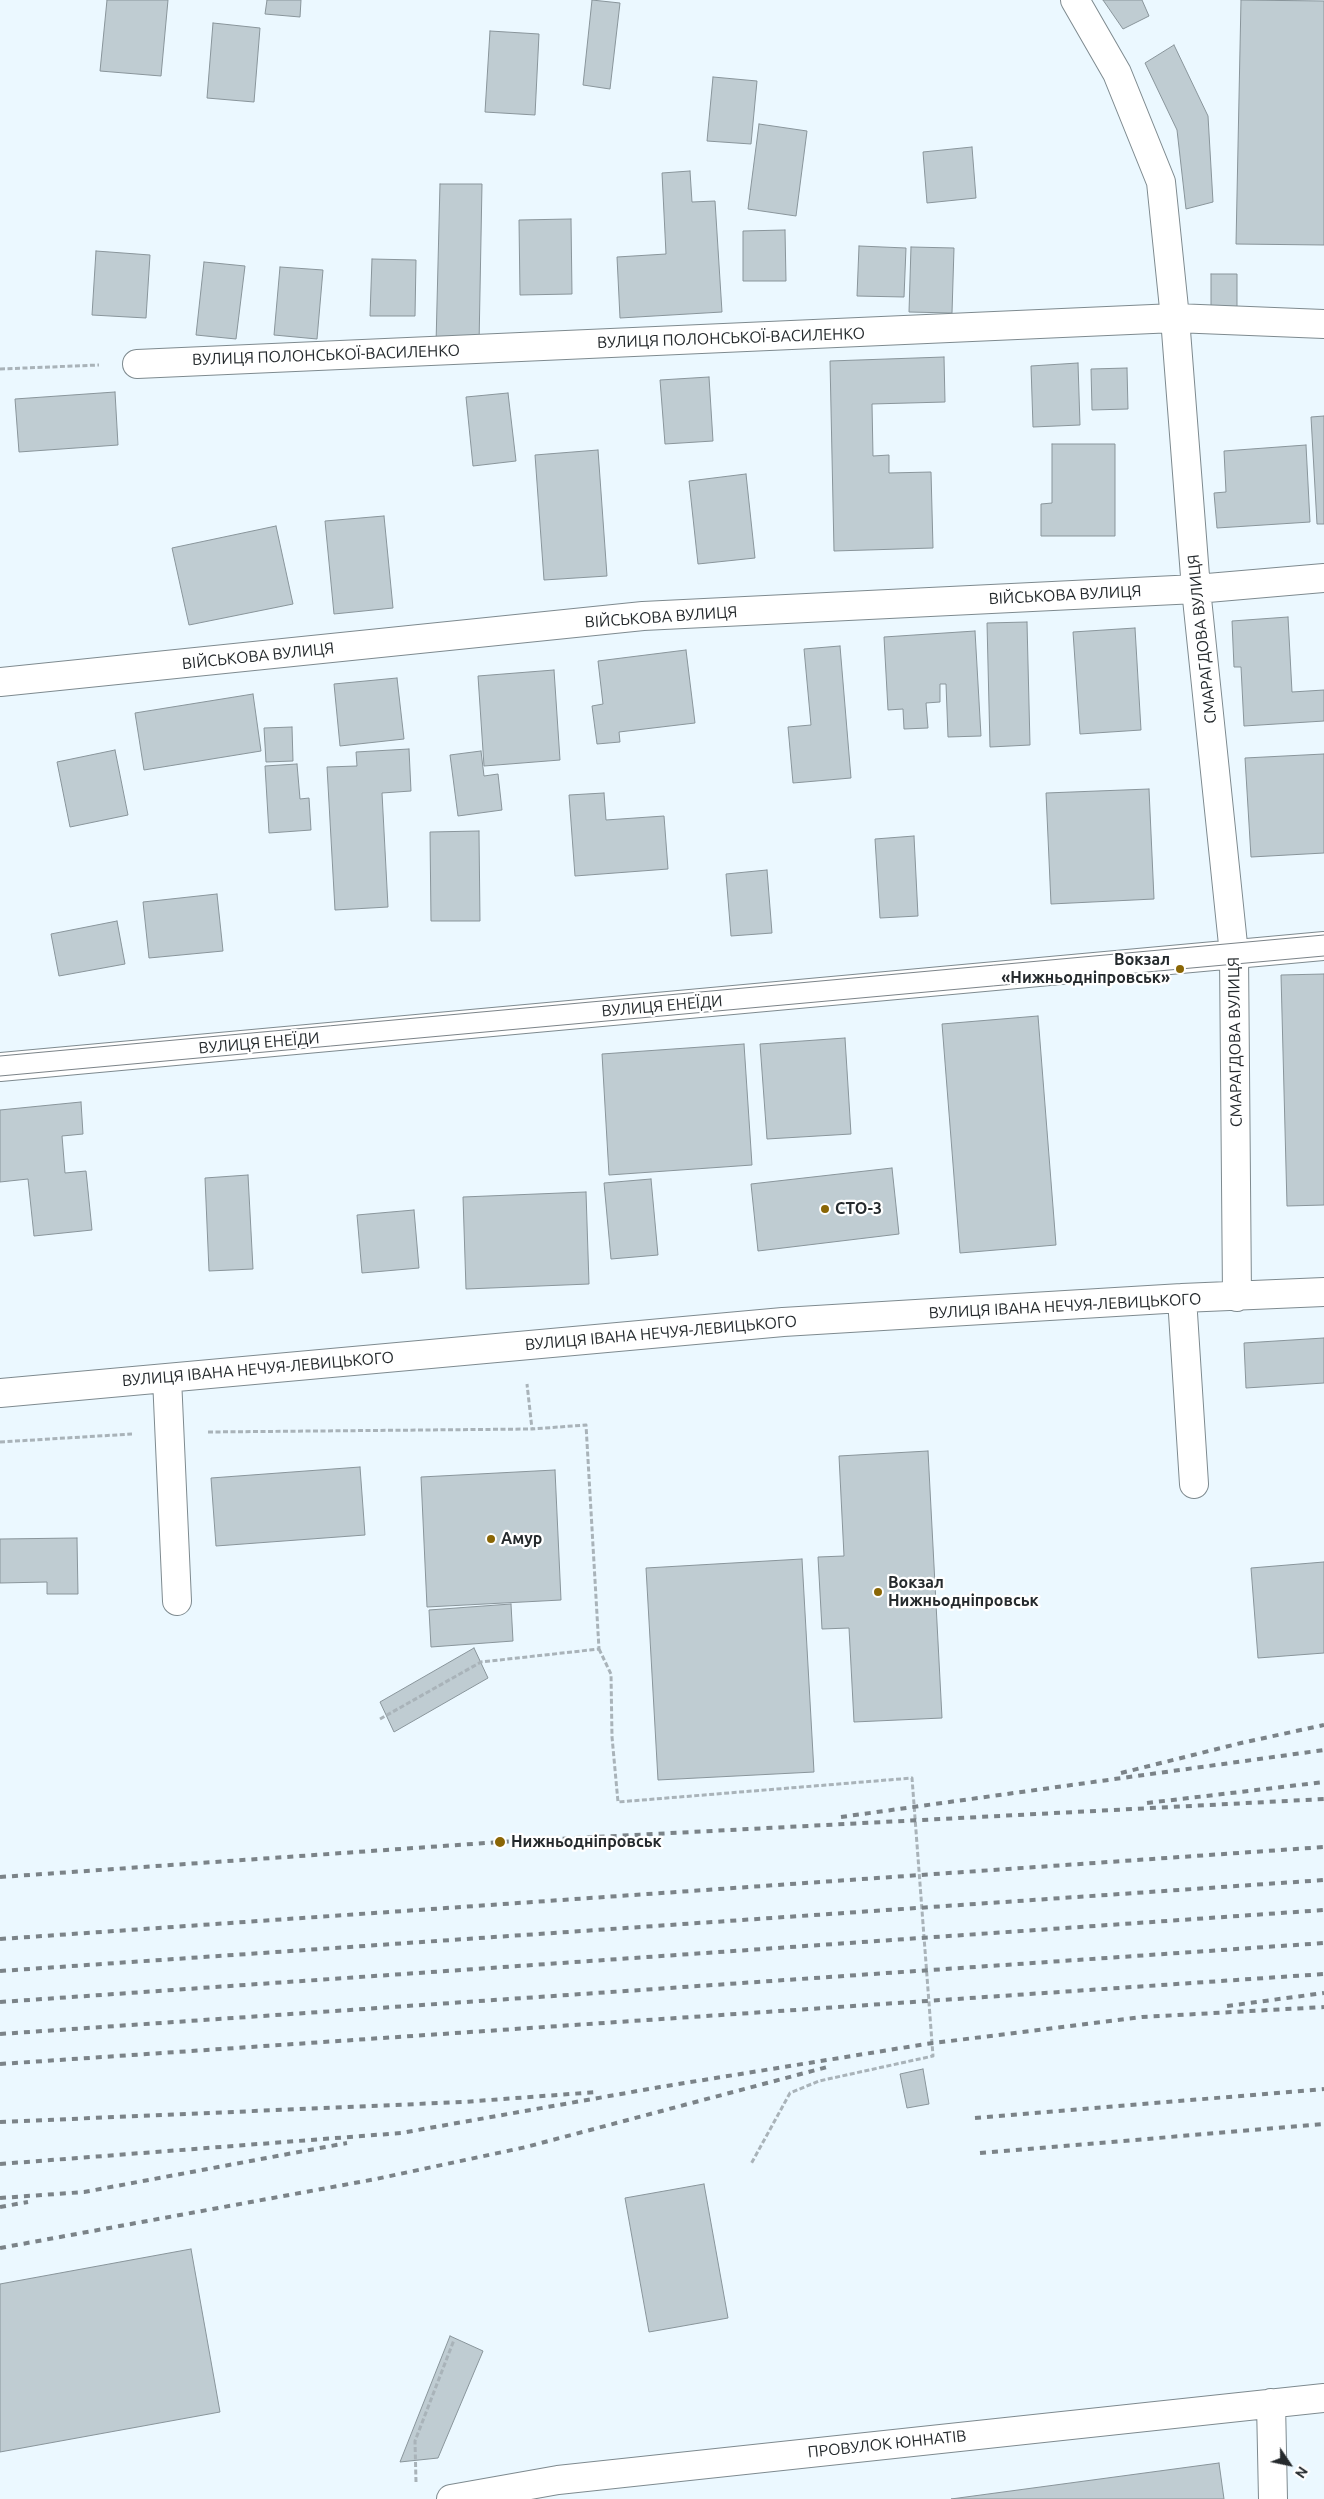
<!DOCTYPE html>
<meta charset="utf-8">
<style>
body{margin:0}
#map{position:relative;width:1324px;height:2499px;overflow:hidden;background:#ebf8ff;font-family:Ubuntu,sans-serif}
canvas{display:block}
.north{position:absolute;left:1264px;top:2439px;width:50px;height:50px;-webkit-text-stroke:4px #fff;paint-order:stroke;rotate:124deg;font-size:14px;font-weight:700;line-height:20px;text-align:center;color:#252a2d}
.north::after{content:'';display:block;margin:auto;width:18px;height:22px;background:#252a2d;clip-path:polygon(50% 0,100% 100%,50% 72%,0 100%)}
</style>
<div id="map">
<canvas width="1324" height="2499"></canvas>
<div class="north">N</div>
</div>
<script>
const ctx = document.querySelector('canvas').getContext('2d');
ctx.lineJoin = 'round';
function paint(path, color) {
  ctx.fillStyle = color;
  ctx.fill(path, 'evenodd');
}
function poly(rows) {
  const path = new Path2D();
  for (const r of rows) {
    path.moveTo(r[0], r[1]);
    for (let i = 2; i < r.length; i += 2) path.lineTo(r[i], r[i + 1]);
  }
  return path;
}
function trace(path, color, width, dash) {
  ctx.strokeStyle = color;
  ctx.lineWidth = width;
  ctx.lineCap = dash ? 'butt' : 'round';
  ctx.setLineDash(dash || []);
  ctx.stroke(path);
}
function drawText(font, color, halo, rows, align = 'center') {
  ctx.font = font + ' Ubuntu,sans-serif';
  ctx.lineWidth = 4.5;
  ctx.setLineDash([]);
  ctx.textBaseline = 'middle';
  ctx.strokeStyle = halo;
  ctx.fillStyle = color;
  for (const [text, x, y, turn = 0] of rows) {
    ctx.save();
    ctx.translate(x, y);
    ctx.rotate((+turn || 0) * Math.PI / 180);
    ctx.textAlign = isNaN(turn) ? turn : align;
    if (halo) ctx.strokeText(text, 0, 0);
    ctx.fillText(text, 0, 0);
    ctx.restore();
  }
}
const building = poly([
 [107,0,168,0,161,76,100,71,107,0],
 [267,0,301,0,300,17,265,14,267,0],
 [592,0,620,3,610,89,583,85,592,0],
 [1103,0,1142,0,1149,16,1123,29,1103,0],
 [1241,0,1324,1,1324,245,1236,244,1241,0],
 [213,23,260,28,254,102,207,98,213,23],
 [490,31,539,34,535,115,485,112,490,31],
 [1174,45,1208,116,1213,202,1186,209,1177,130,1145,63,1174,45],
 [713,77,757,81,751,144,707,141,713,77],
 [759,124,807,131,796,216,748,209,759,124],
 [972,147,976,198,927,203,923,152,972,147],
 [690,171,692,202,715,201,722,312,620,318,617,257,666,254,662,173,690,171],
 [440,184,482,184,479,345,436,344,440,184],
 [571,219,572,294,520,295,519,220,571,219],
 [785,230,786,281,743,281,743,231,785,230],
 [859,246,906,248,904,297,857,296,859,246],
 [911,247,954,248,952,313,909,312,911,247],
 [96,251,150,255,146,318,92,315,96,251],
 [372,259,416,260,415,316,370,316,372,259],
 [204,262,245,266,236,339,196,335,204,262],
 [280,267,323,270,317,339,274,335,280,267],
 [1211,274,1237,274,1237,310,1211,310,1211,274],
 [944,357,945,402,872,404,873,456,889,455,889,473,931,472,933,548,834,551,830,361,944,357],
 [1078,363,1080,425,1033,427,1031,366,1078,363],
 [1127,368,1128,409,1092,410,1091,369,1127,368],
 [709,377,713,441,665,444,660,380,709,377],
 [115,392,118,445,19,452,15,399,115,392],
 [508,393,516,461,473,466,466,397,508,393],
 [1324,416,1324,524,1317,524,1311,417,1324,416],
 [1052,444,1115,444,1115,536,1041,536,1041,504,1052,503,1052,444],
 [1306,445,1310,522,1217,528,1214,493,1226,492,1224,451,1306,445],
 [598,450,607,576,544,580,535,455,598,450],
 [746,474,755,558,698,564,689,481,746,474],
 [384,516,393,608,334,614,325,521,384,516],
 [276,526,293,604,189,625,172,548,276,526],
 [1288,617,1292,692,1324,690,1324,721,1244,726,1241,667,1234,667,1232,621,1288,617],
 [1027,622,1030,745,990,747,987,623,1027,622],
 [1135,628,1141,730,1080,734,1073,632,1135,628],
 [975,631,981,736,948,737,946,684,940,684,940,702,926,703,928,728,904,729,903,709,888,710,884,637,975,631],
 [840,646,851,778,793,783,788,727,811,725,804,649,840,646],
 [686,650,695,723,619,732,620,742,597,744,592,706,603,704,598,661,686,650],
 [554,670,560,760,484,766,478,676,554,670],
 [397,678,404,739,340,746,334,684,397,678],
 [253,694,261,751,144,770,135,713,253,694],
 [292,727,293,761,266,762,264,728,292,727],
 [409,749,411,791,382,793,388,907,335,910,327,767,357,766,356,752,409,749],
 [115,750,128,815,70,827,57,762,115,750],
 [481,751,484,776,498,774,502,810,458,816,450,755,481,751],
 [1324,754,1324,853,1251,857,1245,758,1324,754],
 [297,764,300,799,309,798,311,830,269,833,265,766,297,764],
 [1149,789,1154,899,1051,904,1046,793,1149,789],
 [604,793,606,820,664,816,668,869,575,876,569,795,604,793],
 [479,831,480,921,431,921,430,832,479,831],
 [914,836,918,916,880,918,875,839,914,836],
 [767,870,772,933,731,936,726,874,767,870],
 [217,894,223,951,149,958,143,902,217,894],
 [117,921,125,964,59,976,51,934,117,921],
 [1324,974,1324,1205,1287,1206,1281,975,1324,974],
 [1038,1016,1056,1245,960,1253,942,1024,1038,1016],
 [845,1038,851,1134,767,1139,760,1044,845,1038],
 [744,1044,752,1165,609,1175,602,1054,744,1044],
 [81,1102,83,1134,62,1136,65,1173,86,1171,92,1230,34,1236,28,1179,0,1182,0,1110,81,1102],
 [892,1168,899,1234,758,1251,751,1184,892,1168],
 [248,1175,253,1269,209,1271,205,1178,248,1175],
 [651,1179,658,1255,611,1259,604,1183,651,1179],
 [586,1192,589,1284,466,1289,463,1197,586,1192],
 [414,1210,419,1268,362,1273,357,1215,414,1210],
 [1324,1338,1324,1383,1246,1388,1244,1343,1324,1338],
 [928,1451,942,1718,854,1722,849,1628,822,1629,818,1557,844,1556,839,1456,928,1451],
 [360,1467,365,1535,216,1546,211,1478,360,1467],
 [555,1470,561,1600,427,1607,421,1477,555,1470],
 [77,1538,78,1594,47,1594,47,1582,0,1583,0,1539,77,1538],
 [802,1559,814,1772,658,1780,646,1568,802,1559],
 [1324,1562,1324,1653,1258,1658,1251,1568,1324,1562],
 [511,1604,513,1641,431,1647,429,1610,511,1604],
 [474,1648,488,1678,394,1732,380,1702,474,1648],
 [923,2069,929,2104,907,2108,900,2074,923,2069],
 [704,2184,728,2318,649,2332,625,2198,704,2184],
 [191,2249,220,2412,0,2452,0,2284,191,2249],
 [450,2336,483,2351,438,2458,400,2462,450,2336],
 [1219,2463,1224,2499,951,2499,1219,2463]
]);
paint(building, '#bfccd2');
trace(building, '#89959b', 1);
const minor = poly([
 [1075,0,1117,73,1161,182,1175,318,1196,589,1234,954,1237,1297],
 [137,364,1175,318,1324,324],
 [0,682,643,616,1196,589,1324,578],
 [0,1067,1324,946],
 [1182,1298,1194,1484],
 [167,1378,177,1601],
 [0,1393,783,1322,1182,1298,1324,1292],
 [1271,2403,1273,2499],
 [451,2499,558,2480,1324,2398]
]);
trace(minor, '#7e8a8f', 30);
trace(poly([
 [0,369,99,365],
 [208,1432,532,1429],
 [0,1442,132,1434],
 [599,1649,611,1674,612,1737,618,1802,912,1778,933,2056,819,2081,790,2093,751,2164],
 [380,1719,481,1662,599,1649,586,1425,532,1429,527,1384],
 [416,2482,415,2441,454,2340]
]), '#a9b3b9', 3, [5, 2.5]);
trace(minor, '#fff', 28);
trace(poly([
 [0,1056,1324,935],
 [0,1076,1324,956]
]), '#7b8388', 1);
trace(poly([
 [1121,1773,1241,1743,1324,1725],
 [1147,1803,1324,1782],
 [841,1817,1324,1750],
 [0,1877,500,1842,1324,1799],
 [0,1939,1324,1847],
 [0,1971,1324,1880],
 [0,2002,1324,1910],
 [1227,2006,1324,1993],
 [0,2034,1324,1943],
 [0,2064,1324,1974],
 [975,2118,1324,2089],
 [0,2122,463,2102,597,2092],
 [980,2153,1324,2124],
 [0,2164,401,2133,660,2087,926,2044,1142,2017,1324,2007],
 [0,2198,84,2192,347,2143],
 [0,2207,28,2202],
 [0,2248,376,2179,526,2147,831,2066]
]), '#7b8388', 4, [6, 6]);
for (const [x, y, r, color] of [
 [1180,969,5,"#8a6605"],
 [825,1209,5,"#8a6605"],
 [491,1539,5,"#8a6605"],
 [878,1592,5,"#8a6605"],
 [500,1842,6,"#8a6605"]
]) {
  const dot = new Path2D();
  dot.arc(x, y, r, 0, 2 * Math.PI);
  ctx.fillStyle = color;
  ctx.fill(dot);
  trace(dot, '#fff', 2);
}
drawText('16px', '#252a2d', '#fff', [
 ["ВУЛИЦЯ ПОЛОНСЬКОЇ-ВАСИЛЕНКО",731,338,-2],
 ["ВУЛИЦЯ ПОЛОНСЬКОЇ-ВАСИЛЕНКО",326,355,-2],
 ["ВІЙСЬКОВА ВУЛИЦЯ",1065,595,-3],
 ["ВІЙСЬКОВА ВУЛИЦЯ",661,617,-4],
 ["СМАРАГДОВА ВУЛИЦЯ",1202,639,-96],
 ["ВІЙСЬКОВА ВУЛИЦЯ",258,656,-6],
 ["ВУЛИЦЯ ЕНЕЇДИ",662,1006,-5],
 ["СМАРАГДОВА ВУЛИЦЯ",1235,1042,-91],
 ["ВУЛИЦЯ ЕНЕЇДИ",259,1043,-5],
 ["ВУЛИЦЯ ІВАНА НЕЧУЯ-ЛЕВИЦЬКОГО",1065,1306,-3],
 ["ВУЛИЦЯ ІВАНА НЕЧУЯ-ЛЕВИЦЬКОГО",661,1333,-5],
 ["ВУЛИЦЯ ІВАНА НЕЧУЯ-ЛЕВИЦЬКОГО",258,1369,-5],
 ["ПРОВУЛОК ЮННАТІВ",887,2444,-6]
]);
drawText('bold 16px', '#252a2d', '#fff', [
 ["Вокзал",1170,960,"right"],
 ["«Нижньодніпровськ»",1170,978,"right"],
 ["СТО-3",835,1209],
 ["Амур",501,1539],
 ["Вокзал",888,1583],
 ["Нижньодніпровськ",888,1601],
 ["Нижньодніпровськ",511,1842]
], 'left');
</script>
